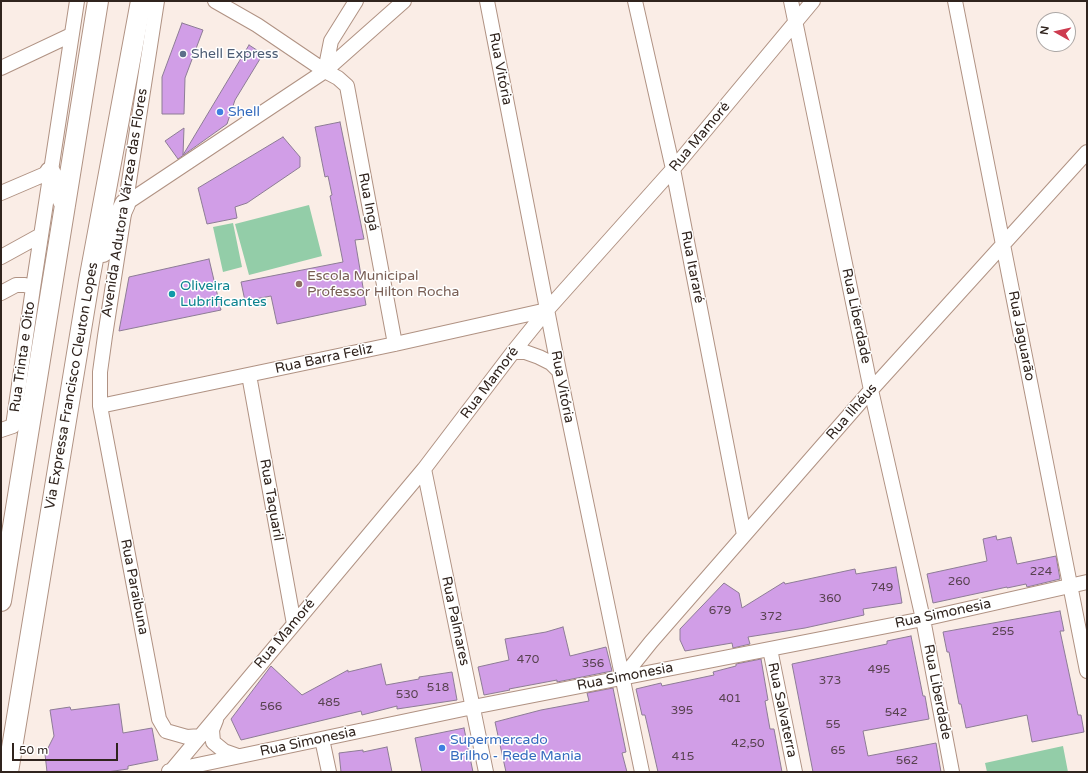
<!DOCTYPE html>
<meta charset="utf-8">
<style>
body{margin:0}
#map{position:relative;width:1088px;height:773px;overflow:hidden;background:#faede6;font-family:"Varela Round",sans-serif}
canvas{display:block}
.frame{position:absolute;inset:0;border:2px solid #30241e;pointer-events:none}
.north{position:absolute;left:1036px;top:12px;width:40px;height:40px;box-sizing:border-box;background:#fff;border:1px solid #aca7a5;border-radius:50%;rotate:278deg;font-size:11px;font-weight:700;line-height:16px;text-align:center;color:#30241e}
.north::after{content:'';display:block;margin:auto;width:14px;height:18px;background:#cd3c50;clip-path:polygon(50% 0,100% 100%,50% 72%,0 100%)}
.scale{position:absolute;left:12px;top:743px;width:106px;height:18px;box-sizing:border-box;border:2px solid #30241e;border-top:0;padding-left:5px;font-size:12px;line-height:14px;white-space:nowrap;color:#30241e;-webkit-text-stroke:3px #fff;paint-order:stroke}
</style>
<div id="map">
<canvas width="1088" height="773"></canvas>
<div class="frame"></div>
<div class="north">N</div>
<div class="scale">50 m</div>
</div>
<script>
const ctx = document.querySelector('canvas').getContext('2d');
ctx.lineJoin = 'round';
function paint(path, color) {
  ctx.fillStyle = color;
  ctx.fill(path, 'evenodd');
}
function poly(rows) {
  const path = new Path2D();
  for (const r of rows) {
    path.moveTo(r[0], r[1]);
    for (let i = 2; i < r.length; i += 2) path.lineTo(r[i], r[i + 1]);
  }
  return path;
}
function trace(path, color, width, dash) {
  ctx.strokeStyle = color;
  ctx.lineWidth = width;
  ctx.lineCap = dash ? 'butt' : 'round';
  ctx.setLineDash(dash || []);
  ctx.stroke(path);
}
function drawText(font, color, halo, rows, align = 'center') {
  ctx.font = font + ' "Varela Round",sans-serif';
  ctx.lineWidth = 3;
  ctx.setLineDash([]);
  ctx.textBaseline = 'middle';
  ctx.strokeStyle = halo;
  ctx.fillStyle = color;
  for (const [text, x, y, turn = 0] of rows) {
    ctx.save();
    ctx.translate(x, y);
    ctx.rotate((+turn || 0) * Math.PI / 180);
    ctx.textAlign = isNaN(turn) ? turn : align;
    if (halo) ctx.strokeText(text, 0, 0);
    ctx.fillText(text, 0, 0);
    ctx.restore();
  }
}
paint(poly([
 [309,205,322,256,249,275,235,224],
 [233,223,242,267,223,272,213,227],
 [1063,746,1068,772,987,772,985,763]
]), '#93cda8');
const building = poly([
 [182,23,203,30,185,78,184,114,162,114,162,77,182,23],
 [249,45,263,54,235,100,227,124,178,159,165,141,184,128,183,155,249,45],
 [340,122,364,239,355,240,366,305,277,324,271,296,245,301,241,282,343,262,330,196,332,195,328,176,325,177,315,127,340,122],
 [283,137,300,157,300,167,247,203,235,207,237,218,207,224,198,188,283,137],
 [209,259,221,310,119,331,129,277,209,259],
 [996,536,997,540,1011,537,1017,564,1056,556,1060,579,1027,587,1026,584,1007,588,1007,587,933,603,927,574,987,561,983,539,996,536],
 [896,567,902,603,863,609,864,615,805,628,748,637,750,644,733,648,732,643,685,651,680,640,680,629,724,583,739,593,742,608,784,582,785,584,855,569,856,574,896,567],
 [1060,611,1064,631,1060,631,1078,715,1081,715,1084,732,1032,742,1027,715,966,728,961,704,959,704,949,652,947,652,943,632,1060,611],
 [563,627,570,656,606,647,612,671,557,682,557,680,509,689,510,690,484,695,478,667,509,660,505,639,546,632,563,627],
 [911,636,923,696,925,696,929,719,863,731,868,756,936,743,941,772,813,772,792,664,887,644,887,641,911,636],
 [761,659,768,700,765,701,770,729,774,729,782,772,658,772,645,715,642,715,636,689,661,683,662,686,714,675,713,672,736,666,736,664,761,659],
 [381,664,386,685,419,679,419,677,452,672,457,700,397,709,397,706,362,715,361,711,241,740,231,719,271,666,302,695,348,670,348,672,381,664],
 [613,688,626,752,622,753,627,772,506,772,495,722,541,710,589,701,587,693,613,688],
 [119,704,123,733,152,728,158,760,128,766,128,769,107,772,47,772,45,754,54,736,50,710,70,707,71,710,119,704],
 [464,728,473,772,422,772,415,738,464,728],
 [387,747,392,772,341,772,339,753,363,750,363,752,387,747]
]);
paint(building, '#d19ee7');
trace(building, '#8d7c95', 1);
const minor = poly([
 [157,1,105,336,100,372,100,406,159,719,166,731,187,737,201,736],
 [215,1,257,25,325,71,338,78,347,86,395,344],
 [487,1,559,371,642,772],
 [635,1,673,169,744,535],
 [791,1,871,390,923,619,952,772],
 [955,1,1087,671],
 [1,68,71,35],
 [325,71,331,41,356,1],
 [1,193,50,172],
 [125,204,325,71,404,1],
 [1,257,41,235],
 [1,293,16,285,25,285,33,288],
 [513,352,525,352,539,357,551,363,559,371],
 [249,375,294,624],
 [100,406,395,344,547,310],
 [1,430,13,426,33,288,77,1],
 [424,469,486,772],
 [770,649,795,772],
 [623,677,651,642,871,390,1087,152],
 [216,720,212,730,213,742,224,751,238,756],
 [322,739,329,772],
 [172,770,424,469,513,352,547,310,673,169,813,1],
 [169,771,473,707,923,619,1087,582]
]);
const highway = poly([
 [50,172,65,205],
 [103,252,125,204],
 [1,601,98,1],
 [8,772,89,281,141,1]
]);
trace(minor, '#b09283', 16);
trace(highway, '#b09283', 22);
trace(minor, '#fff', 14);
trace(highway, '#fff', 20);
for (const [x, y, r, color] of [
 [183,54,4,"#5c6f8a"],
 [220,112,4,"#3f7fe0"],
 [299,284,4,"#8d6e63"],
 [172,294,4,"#0f9aa8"],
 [442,748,4,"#3f7fe0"]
]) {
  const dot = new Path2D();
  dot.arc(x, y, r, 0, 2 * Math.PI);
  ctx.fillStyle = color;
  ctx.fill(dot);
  trace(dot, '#fff', 1.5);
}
drawText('12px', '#584250', null, [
 ["224",1041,572],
 ["260",959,582],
 ["749",882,588],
 ["360",830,599],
 ["679",720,611],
 ["372",771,617],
 ["255",1003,632],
 ["470",528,660],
 ["356",593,664],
 ["495",879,670],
 ["373",830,681],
 ["518",438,688],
 ["530",407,695],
 ["401",730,699],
 ["485",329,703],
 ["566",271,707],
 ["395",682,711],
 ["542",896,713],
 ["55",833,725],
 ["42,50",748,744],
 ["65",838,751],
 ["415",683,757],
 ["562",907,761]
]);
drawText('14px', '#4e5e75', '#fff', [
 ["Shell Express",191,54]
], 'left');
drawText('14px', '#30241e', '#fff', [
 ["Rua Vitória",500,69,79],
 ["Rua Mamoré",700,137,-50],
 ["Rua Ingá",368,202,79],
 ["Avenida Adutora Várzea das Flores",125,203,-81],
 ["Rua Itararé",692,267,79],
 ["Rua Liberdade",856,316,78],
 ["Rua Jaguarão",1021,336,79],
 ["Rua Trinta e Oito",23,357,-82],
 ["Rua Barra Feliz",324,359,-12],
 ["Rua Mamoré",490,383,-53],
 ["Via Expressa Francisco Cleuton Lopes",72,386,-80],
 ["Rua Vitória",562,387,79],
 ["Rua Ilhéus",852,412,-49],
 ["Rua Taquaril",271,500,80],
 ["Rua Paraibuna",134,587,79],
 ["Rua Simonesia",943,614,-12],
 ["Rua Palmares",455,621,78],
 ["Rua Mamoré",285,634,-50],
 ["Rua Simonesia",625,677,-11],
 ["Rua Liberdade",937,692,79],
 ["Rua Salvaterra",782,710,78],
 ["Rua Simonesia",308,742,-12]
]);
drawText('14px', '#366cbe', '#fff', [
 ["Shell",228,112],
 ["Supermercado",450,740],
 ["Brilho - Rede Mania",450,756]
], 'left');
drawText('14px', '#785e54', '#fff', [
 ["Escola Municipal",307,276],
 ["Professor Hilton Rocha",307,292]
], 'left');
drawText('14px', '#0d838f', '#fff', [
 ["Oliveira",180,286],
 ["Lubrificantes",180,302]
], 'left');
</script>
